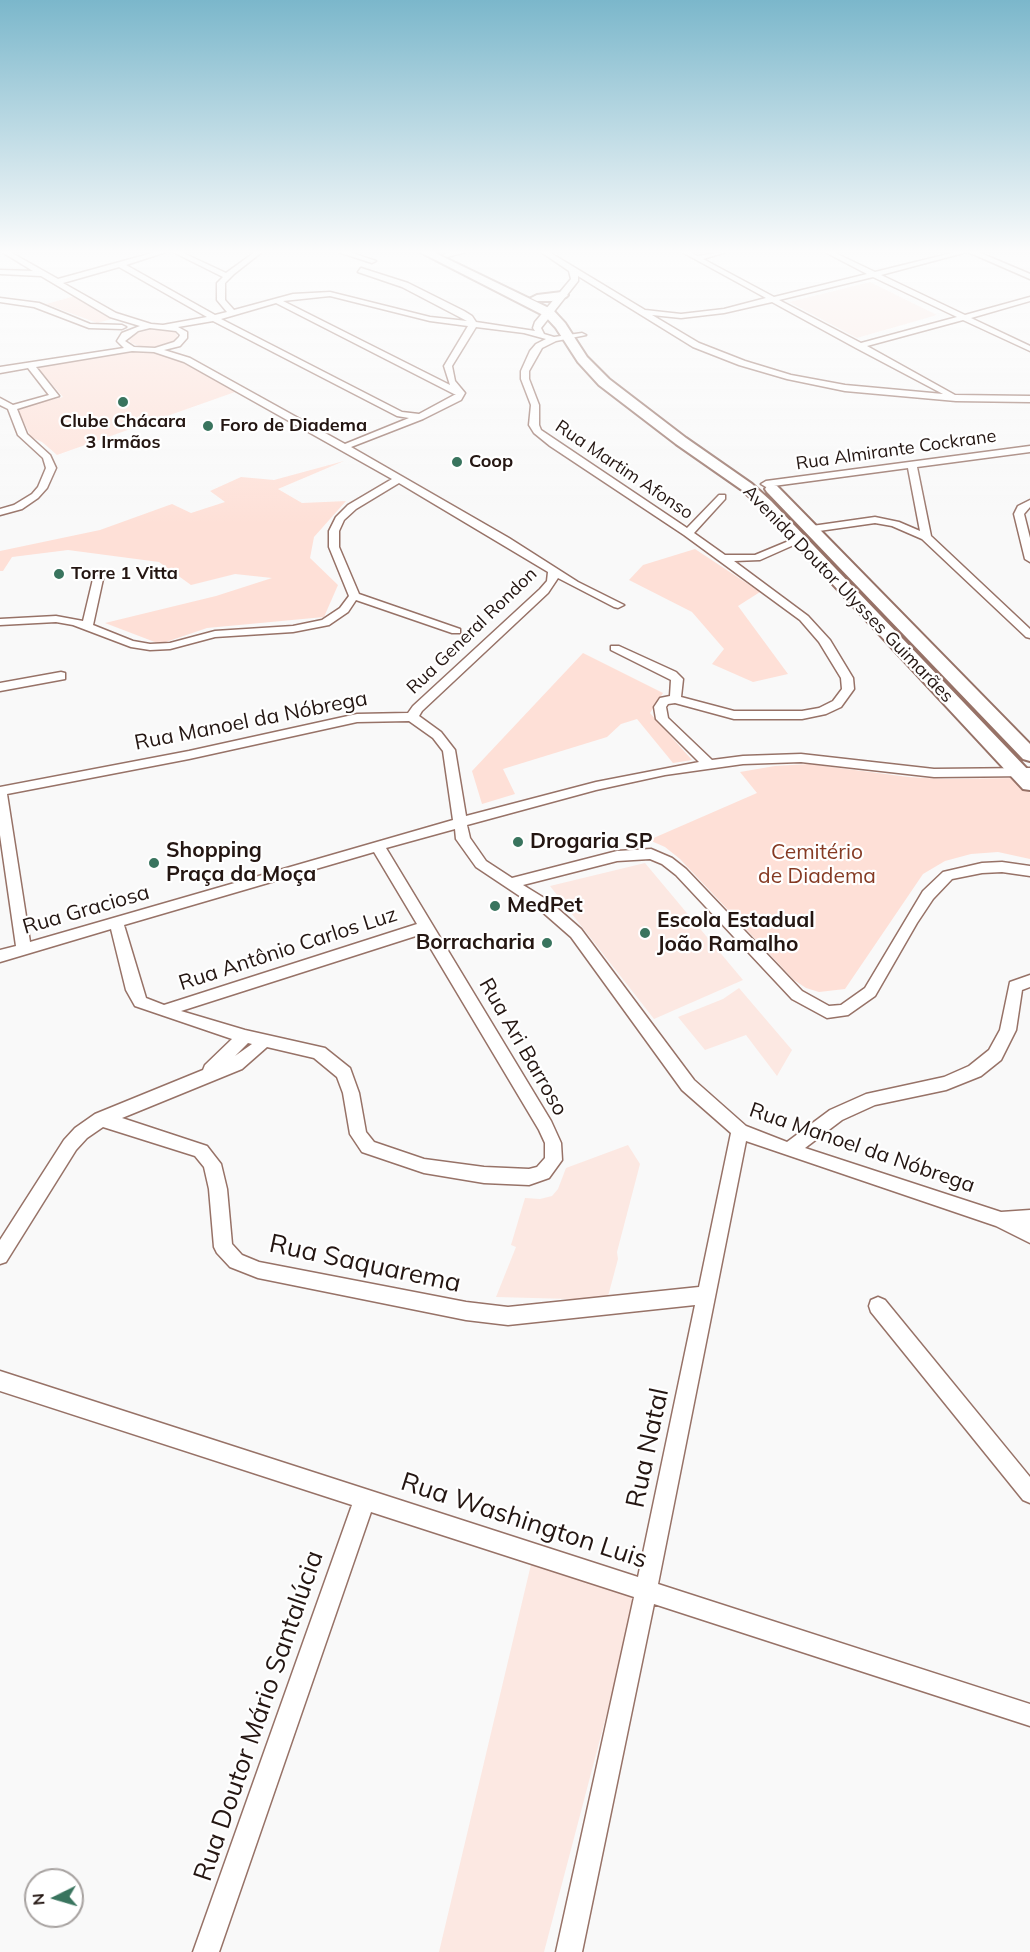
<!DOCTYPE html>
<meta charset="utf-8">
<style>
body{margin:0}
#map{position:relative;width:1030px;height:1952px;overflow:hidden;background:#f9f9f9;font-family:Mulish,sans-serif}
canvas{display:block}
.north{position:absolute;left:24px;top:1868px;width:60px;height:60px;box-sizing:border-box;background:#fff;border:2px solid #a7a2a0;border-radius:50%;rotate:265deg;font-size:16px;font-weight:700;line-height:24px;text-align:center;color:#241612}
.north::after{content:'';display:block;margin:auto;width:21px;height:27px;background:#39745e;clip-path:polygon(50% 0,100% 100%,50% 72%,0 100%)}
</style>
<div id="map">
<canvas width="1030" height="1952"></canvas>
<div class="north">N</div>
</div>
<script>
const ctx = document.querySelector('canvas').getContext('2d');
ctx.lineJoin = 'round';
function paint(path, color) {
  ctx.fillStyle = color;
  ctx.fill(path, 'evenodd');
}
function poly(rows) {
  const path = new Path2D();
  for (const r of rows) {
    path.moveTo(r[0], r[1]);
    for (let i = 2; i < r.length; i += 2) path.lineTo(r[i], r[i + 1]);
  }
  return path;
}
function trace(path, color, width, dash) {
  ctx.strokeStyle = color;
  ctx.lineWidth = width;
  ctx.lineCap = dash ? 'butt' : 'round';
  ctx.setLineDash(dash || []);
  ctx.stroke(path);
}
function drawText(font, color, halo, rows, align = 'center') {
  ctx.font = font + ' Mulish,sans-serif';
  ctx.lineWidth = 4.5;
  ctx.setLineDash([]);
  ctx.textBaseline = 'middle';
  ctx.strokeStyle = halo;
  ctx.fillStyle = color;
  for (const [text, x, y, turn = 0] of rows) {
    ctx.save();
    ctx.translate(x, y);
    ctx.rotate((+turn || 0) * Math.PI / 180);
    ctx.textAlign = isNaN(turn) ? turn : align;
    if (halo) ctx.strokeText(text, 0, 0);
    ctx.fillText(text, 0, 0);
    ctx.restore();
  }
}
paint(poly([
 [870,282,937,315,857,338,789,302],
 [645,863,743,980,654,1019,550,886],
 [739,988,792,1050,777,1076,746,1035,705,1050,678,1017,723,999],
 [628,1145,640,1164,617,1252,618,1259,607,1300,496,1297,516,1247,511,1245,525,1198,540,1199,552,1196,558,1189,566,1168],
 [533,1556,639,1591,544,1952,439,1952]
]), '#fce8e2');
paint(poly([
 [75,296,112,318,112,319,97,323,46,304],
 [155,328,175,331,178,337,171,344,156,347,141,347,131,343,129,340,134,334],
 [132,351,154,352,185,361,235,392,57,455,42,442,31,437,17,408,63,397,37,367],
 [344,461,278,489,302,503,346,501,314,537,310,558,338,585,324,617,207,628,160,644,105,623,216,596,272,578,235,574,191,585,159,562,68,550,12,557,3,571,0,571,0,551,100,530,172,504,191,513,225,502,210,491,241,477,274,480],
 [695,549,760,592,738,606,788,674,753,682,712,664,724,649,692,612,629,580,643,565],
 [583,653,663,693,650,713,692,760,673,763,637,719,621,724,607,737,503,769,515,794,482,804,472,771],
 [809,764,908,777,946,779,1017,778,1030,793,1030,859,998,852,971,854,945,861,923,874,845,989,819,992,806,988,794,980,680,859,665,847,649,840,757,793,740,772,775,766]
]), '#fee0d7');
const street = poly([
 [2,252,10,252,58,279,156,252,166,252,126,265,215,315,227,312,217,300,217,283,223,277,173,252,181,252,226,273,255,252,262,252,234,274,225,283,225,300,234,310,293,294,330,292,430,317,467,321,402,287,358,272,361,268,408,283,464,311,472,316,476,322,535,331,533,328,535,322,571,279,569,271,541,252,549,252,645,310,681,314,724,309,766,298,682,252,690,252,697,256,726,252,703,259,774,297,867,274,825,252,833,252,875,272,956,252,967,252,881,275,965,315,1030,297,1030,301,971,318,1030,346,1030,351,963,320,867,346,955,395,1030,396,1030,402,956,401,845,391,787,379,739,365,693,347,578,276,578,281,541,328,544,334,554,337,582,333,586,335,556,341,542,348,529,371,529,379,539,405,539,425,541,430,687,528,719,495,725,495,725,499,694,533,725,555,755,555,796,538,805,540,760,560,734,561,808,616,830,640,853,678,854,689,841,707,826,714,802,719,734,719,675,703,668,704,666,707,668,718,712,760,743,756,801,754,934,769,1030,768,1030,776,934,777,801,762,743,764,665,775,596,790,467,825,470,838,486,861,512,878,617,851,651,849,672,858,686,869,802,991,829,1006,841,1005,865,988,923,891,943,872,982,863,1002,862,1030,866,1030,876,1002,872,982,873,952,879,933,899,917,923,875,996,848,1015,827,1018,792,999,676,875,662,864,650,859,617,861,523,885,549,901,581,929,694,1080,746,1126,787,1142,830,1110,866,1094,944,1077,969,1066,989,1050,1000,1030,1010,982,1030,975,1030,987,1022,990,1016,1030,1001,1060,981,1076,946,1090,875,1105,842,1120,805,1148,1001,1212,1030,1210,1030,1243,996,1226,746,1141,658,1584,1030,1704,1030,1726,654,1604,582,1952,556,1952,634,1597,371,1512,219,1952,193,1952,352,1505,0,1391,0,1371,638,1577,695,1305,508,1325,466,1320,258,1278,230,1267,217,1253,214,1247,209,1189,204,1167,195,1156,103,1127,87,1138,76,1150,6,1262,0,1264,0,1240,64,1140,75,1128,95,1114,203,1070,205,1065,232,1039,135,1006,126,990,111,929,0,962,0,950,16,946,0,835,0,787,189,751,357,714,408,713,413,706,540,589,547,581,548,572,399,483,356,509,344,520,339,531,339,547,359,594,460,629,460,633,452,633,356,600,348,612,329,625,293,632,215,637,170,649,150,650,131,647,73,625,56,622,0,625,0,619,56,616,83,621,93,579,98,576,103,579,93,625,133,641,150,644,170,643,215,631,293,626,322,620,340,608,349,596,329,547,329,531,336,517,348,505,392,479,184,362,154,352,132,351,36,367,59,396,17,409,27,434,50,455,56,468,47,488,38,498,22,509,0,515,0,509,14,505,32,494,38,487,46,468,43,458,18,435,8,409,0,405,0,398,13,405,49,395,28,368,0,373,0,367,124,348,117,341,122,333,140,326,110,317,41,276,0,274,0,270,33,271,2,252],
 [119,267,207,317,163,325,151,324,116,313,63,283,119,267],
 [873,277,957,317,861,343,779,300,873,277],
 [330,296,430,321,468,326,444,366,450,385,283,301,330,296],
 [772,302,856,348,943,394,845,385,791,375,745,361,699,343,652,315,681,318,724,313,772,302],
 [276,303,454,394,456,394,419,414,402,412,221,319,276,303],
 [213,321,397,416,409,418,345,444,190,358,164,350,180,346,187,338,187,332,178,327,213,321],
 [476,327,524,333,546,339,536,344,530,351,521,371,521,379,531,405,529,425,534,433,550,446,684,535,800,620,819,642,841,678,842,689,833,701,819,708,802,711,734,711,681,697,683,679,676,672,619,646,611,646,611,650,671,680,670,696,660,698,654,707,656,719,699,762,596,782,466,816,455,750,441,732,419,716,422,711,548,593,558,578,614,607,618,608,624,605,578,582,509,538,351,447,423,419,461,400,465,393,455,381,452,366,476,327],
 [150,328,176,331,180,335,179,337,174,342,155,348,134,347,125,341,138,331,150,328],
 [409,721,433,738,443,751,453,820,30,942,7,794,189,759,357,722,409,721],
 [455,829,456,839,476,867,539,909,571,937,682,1090,731,1133,699,1287,508,1307,466,1302,259,1262,242,1255,232,1244,227,1189,221,1164,207,1146,122,1118,242,1069,267,1047,314,1058,337,1077,343,1093,350,1134,362,1152,424,1173,484,1183,529,1185,549,1178,562,1160,561,1143,551,1121,386,848,455,829],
 [374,852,417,924,164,1005,146,998,124,925,374,852],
 [422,934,539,1130,545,1143,545,1158,537,1167,529,1169,484,1167,424,1159,374,1142,366,1132,359,1093,350,1068,325,1048,245,1030,181,1011,422,934],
 [248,1043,252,1044,235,1056,248,1043],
 [338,252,349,252,376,261,372,263,338,252],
 [452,252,466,252,447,257,443,255,452,252],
 [968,252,978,252,1030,274,1030,279,968,252],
 [0,298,39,303,90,324,122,325,126,327,122,329,89,328,34,307,0,302,0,298],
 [1030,446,1030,452,917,467,931,536,1030,629,1030,638,1026,637,922,539,892,526,875,523,812,532,807,529,812,526,875,517,899,522,920,531,908,468,766,487,761,484,766,481,1030,446],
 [1030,500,1030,507,1024,514,1030,538,1030,562,1025,559,1014,514,1018,506,1030,500],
 [61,672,65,673,65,679,0,691,0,683,61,672],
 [878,1297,885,1300,1030,1477,1030,1503,1023,1500,871,1312,869,1306,871,1300,878,1297]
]);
const secondary = poly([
 [420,252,433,252,553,310,565,323,587,357,609,379,686,438,752,484,771,501,1030,772,1030,790,1023,789,761,507,742,490,676,444,599,385,578,362,556,328,545,316,420,252],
 [562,292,568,295,566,297,552,301,537,301,531,298,537,295,562,292],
 [772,485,777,486,1030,744,1030,761,1023,759,767,492,765,489,767,486,772,485]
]);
trace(street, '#977267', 3);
trace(secondary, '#977267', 4);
paint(street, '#fff');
paint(secondary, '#fff');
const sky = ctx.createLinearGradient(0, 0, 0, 525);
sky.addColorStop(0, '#7bb7cb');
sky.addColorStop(0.48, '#fcfcfc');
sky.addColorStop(1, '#fcfcfc00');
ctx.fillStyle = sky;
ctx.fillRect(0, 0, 1030, 525);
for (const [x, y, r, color] of [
 [123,402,6,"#39745e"],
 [208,426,6,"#39745e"],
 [457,462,6,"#39745e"],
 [59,574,6,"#39745e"],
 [518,842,6,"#39745e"],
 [154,863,6,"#39745e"],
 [495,906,6,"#39745e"],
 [645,933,6,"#39745e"],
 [547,943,6,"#39745e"]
]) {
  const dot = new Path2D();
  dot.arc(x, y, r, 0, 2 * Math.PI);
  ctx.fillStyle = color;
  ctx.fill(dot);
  trace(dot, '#fff', 2);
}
drawText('bold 18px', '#241612', '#fff', [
 ["Clube Chácara",123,422,"center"],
 ["3 Irmãos",123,443,"center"],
 ["Foro de Diadema",220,426],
 ["Coop",469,462],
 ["Torre 1 Vitta",71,574]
], 'left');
drawText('18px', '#241612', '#fff', [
 ["Rua Almirante Cockrane",896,450,-8],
 ["Rua Martim Afonso",624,470,34],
 ["Avenida Doutor Ulysses Guimarães",848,594,46],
 ["Rua General Rondon",472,631,-44]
]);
drawText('21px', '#241612', '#fff', [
 ["Rua Manoel da Nóbrega",251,721,-11],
 ["Rua Graciosa",86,910,-16],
 ["Rua Antônio Carlos Luz",288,949,-18],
 ["Rua Ari Barroso",523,1047,60],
 ["Rua Manoel da Nóbrega",862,1148,19]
]);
drawText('bold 21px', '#241612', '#fff', [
 ["Drogaria SP",530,842],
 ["Shopping",166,851],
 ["Praça da Moça",166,875],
 ["MedPet",507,906],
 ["Escola Estadual",657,921],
 ["João Ramalho",657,945],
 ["Borracharia",535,943,"right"]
], 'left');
drawText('21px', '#853a23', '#fff', [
 ["Cemitério",817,853],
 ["de Diadema",817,877]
]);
drawText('26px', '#241612', '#fff', [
 ["Rua Saquarema",365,1264,12],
 ["Rua Natal",648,1448,-78],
 ["Rua Washington Luis",524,1521,18],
 ["Rua Doutor Mário Santalúcia",259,1716,-71]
]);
</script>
